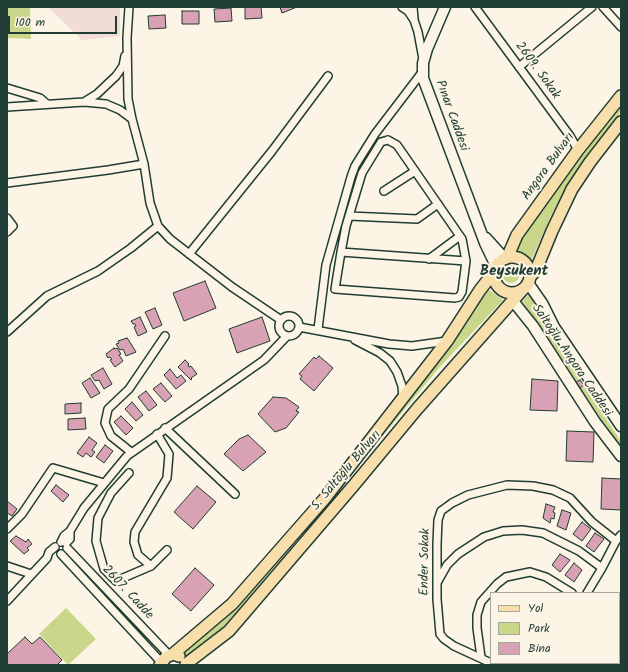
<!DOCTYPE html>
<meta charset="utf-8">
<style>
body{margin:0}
#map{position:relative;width:628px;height:672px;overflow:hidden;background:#fcf5e5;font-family:Kalam,sans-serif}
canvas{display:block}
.frame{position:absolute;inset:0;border:8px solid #1f3d34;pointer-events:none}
.legend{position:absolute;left:490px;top:592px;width:130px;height:72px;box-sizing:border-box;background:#fcf5e5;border:1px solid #a4ab9e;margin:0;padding:5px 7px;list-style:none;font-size:12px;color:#1f3d34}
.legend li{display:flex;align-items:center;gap:8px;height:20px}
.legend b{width:20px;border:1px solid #a4ab9e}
.scale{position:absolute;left:8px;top:16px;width:109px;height:18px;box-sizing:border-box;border:2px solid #1f3d34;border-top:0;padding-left:5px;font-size:12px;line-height:14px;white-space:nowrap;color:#1f3d34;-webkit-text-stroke:3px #fcf5e5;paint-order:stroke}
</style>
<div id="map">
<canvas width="628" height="672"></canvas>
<div class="frame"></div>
<ul class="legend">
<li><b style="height:5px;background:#f8deab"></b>Yol</li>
<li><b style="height:11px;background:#cad689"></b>Park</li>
<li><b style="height:11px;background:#d9a1b4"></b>Bina</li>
</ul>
<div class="scale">100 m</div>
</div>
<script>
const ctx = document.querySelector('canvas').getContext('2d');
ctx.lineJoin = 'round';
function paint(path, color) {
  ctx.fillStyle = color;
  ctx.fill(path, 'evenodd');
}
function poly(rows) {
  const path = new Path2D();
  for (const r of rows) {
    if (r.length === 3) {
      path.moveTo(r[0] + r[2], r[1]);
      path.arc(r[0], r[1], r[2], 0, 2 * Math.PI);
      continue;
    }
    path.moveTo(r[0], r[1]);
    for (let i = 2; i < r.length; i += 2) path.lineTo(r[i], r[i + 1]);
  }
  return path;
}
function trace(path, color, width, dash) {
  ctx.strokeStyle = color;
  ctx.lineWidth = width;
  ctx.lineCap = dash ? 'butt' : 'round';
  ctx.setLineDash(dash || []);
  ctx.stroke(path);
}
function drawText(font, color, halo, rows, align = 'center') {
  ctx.font = font + ' Kalam,sans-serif';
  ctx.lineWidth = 4;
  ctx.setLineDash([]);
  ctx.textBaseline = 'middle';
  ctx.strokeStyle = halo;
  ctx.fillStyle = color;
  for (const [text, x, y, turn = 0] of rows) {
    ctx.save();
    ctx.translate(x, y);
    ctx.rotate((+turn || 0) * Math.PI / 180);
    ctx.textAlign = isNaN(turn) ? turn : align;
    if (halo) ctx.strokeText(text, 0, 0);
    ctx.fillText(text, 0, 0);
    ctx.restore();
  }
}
paint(poly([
 [48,7,120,7,120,36,82,40]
]), '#f2dcd6');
paint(poly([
 [7,7,30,7,31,39,7,38],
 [621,105,621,111,593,148,564,192,550,218,531,261,514,251,562,182],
 [511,274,9],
 [488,289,503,300,439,368,219,633,187,656,182,652,203,636,225,616,433,368,463,329],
 [530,293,540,319,579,379,574,383,522,301],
 [584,386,621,441,621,452,579,390],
 [66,608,96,639,68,665,39,634]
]), '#cad689');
const building = poly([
 [245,7,261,7,262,18,245,19,245,7],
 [280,7,297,7,282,13,280,7],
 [231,8,232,21,215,22,214,9,231,8],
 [182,11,199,11,199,24,182,24,182,11],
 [165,15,166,28,149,29,148,16,165,15],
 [205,281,216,308,184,321,173,293,205,281],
 [155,308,162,325,153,329,145,312,155,308],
 [140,317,147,332,138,336,134,327,136,326,135,324,133,324,131,321,140,317],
 [262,317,270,341,237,353,229,329,262,317],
 [127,338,128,339,136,352,126,356,123,349,120,350,116,344,119,343,118,341,127,338],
 [114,348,115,349,117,348,121,354,119,355,123,361,115,367,110,360,112,359,110,357,108,358,106,354,114,348],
 [319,356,333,368,314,391,300,379,302,376,299,374,314,357,316,359,319,356],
 [185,360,189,364,188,365,189,367,191,366,197,374,191,378,192,379,191,380,178,367,185,360],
 [103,368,112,384,104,389,99,380,95,381,91,375,103,368],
 [170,369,177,378,181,375,186,381,176,389,164,375,170,369],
 [90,378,100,393,91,398,82,383,90,378],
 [532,379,558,381,557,411,530,410,532,379],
 [580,380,584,385,580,388,576,382,580,380],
 [161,383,172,396,165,402,153,389,161,383],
 [146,391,157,405,149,411,138,397,146,391],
 [273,397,286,398,299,407,296,411,299,412,286,428,275,432,258,414,273,397],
 [132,402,143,415,136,421,125,409,132,402],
 [81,403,81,413,65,414,65,404,81,403],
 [121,416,133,428,126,435,114,422,121,416],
 [85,418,86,429,68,430,68,419,85,418],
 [567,431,594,432,593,462,566,461,567,431],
 [248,435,266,452,243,471,224,454,239,439,248,435],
 [89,437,97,443,92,450,95,452,91,457,86,453,83,457,77,453,89,437],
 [105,445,113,451,104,463,96,457,105,445],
 [602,478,621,479,621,510,601,509,602,478],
 [56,485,69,495,63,502,51,491,56,485],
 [197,486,216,502,193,529,174,512,197,486],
 [7,501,17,509,12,516,7,513,7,501],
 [546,504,555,507,553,512,555,513,554,519,551,518,550,523,543,518,546,504],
 [562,510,571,513,566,530,557,526,562,510],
 [582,522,591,529,582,541,573,534,582,522],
 [595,533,604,539,594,552,586,546,595,533],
 [16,536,26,542,28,539,32,544,27,548,29,550,24,554,10,541,16,536],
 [560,554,570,560,560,572,552,565,560,554],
 [574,563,582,570,574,582,565,575,574,563],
 [195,568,214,585,191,611,172,594,195,568],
 [25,637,32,644,40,637,62,660,57,665,7,665,7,654,25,637],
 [582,663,594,663,595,665,579,665,582,663]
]);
paint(building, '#d9a1b4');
trace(building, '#1f3d34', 1);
const street = poly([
 [129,7,127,38,128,99,132,119],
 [402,7,408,11,414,20,418,32,423,59],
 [413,7,414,19],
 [475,7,570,136,578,150],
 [603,7,621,27],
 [519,67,592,7],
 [7,88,40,98,47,104],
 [84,102,97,94,116,76,123,66,125,56],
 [7,107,84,102,106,104,120,110,132,119,144,164,150,203,158,226,170,239,232,287,281,320],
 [388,140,397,145,462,239,466,261,341,252,346,226,362,173,381,142,388,140],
 [7,183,108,170,144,164],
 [384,191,415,171],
 [349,216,417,219,438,204],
 [7,218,13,226,7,232],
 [341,252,335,289,455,298,459,297,462,292,466,261],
 [189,254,272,151,328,76],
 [429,259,460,236],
 [289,326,10],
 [299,327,389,344,412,346,447,341],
 [318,329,326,265,351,177,355,166,375,134,423,71],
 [7,332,47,296,98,271,131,248,158,226],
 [355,340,380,353,390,361,397,372,402,386,403,398],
 [165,428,235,494],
 [157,434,169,454,167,478,135,532,134,542,138,555,151,566,167,550],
 [131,452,111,436,105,423,108,409,129,389,165,336],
 [129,473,111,493,98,518,96,541,104,569,116,581,151,566],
 [7,529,22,514,53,468,104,483],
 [61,542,64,536,70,531,84,508,127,456,264,360,287,336],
 [66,543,70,539,70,531],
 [67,548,169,655],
 [61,554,161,662],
 [7,566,31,574],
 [438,581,447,565,458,554,484,537,503,531,522,530,543,533,579,551,602,568],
 [587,593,602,568,616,541,621,535],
 [7,601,47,558,49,552,55,547],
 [619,627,621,628],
 [481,657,477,628,477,615,481,602,497,584,506,577,530,572,546,577,572,593],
 [491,663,454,646,444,639,440,634,437,599,437,544,438,520,441,511,452,503,468,495,507,485,533,486,553,490,570,498,592,522,616,541],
 [561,663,561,665]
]);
const secondary = poly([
 [445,7,427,49,423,63,423,78,485,243,496,266],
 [486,238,505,259],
 [528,283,542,303,554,327,621,426],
 [513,301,533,326,595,422,621,456]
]);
const primary = poly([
 [512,275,18],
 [507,258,517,235,578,150,621,96],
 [530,277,536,270,552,231,572,189,590,162,621,122],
 [173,654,232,604,326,497,447,341,480,290,494,272],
 [186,664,229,631,354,485,417,409,523,289],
 [160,665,166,657,173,654,179,656]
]);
trace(street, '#1f3d34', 10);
trace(secondary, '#1f3d34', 13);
trace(primary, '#1f3d34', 14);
trace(street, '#fcf5e5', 7);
trace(secondary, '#fcf5e5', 10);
trace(primary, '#f8deab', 11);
drawText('13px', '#1f3d34', '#fcf5e5', [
 ["2609. Sokak",537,71,54],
 ["Pınar Caddesi",451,116,70],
 ["Angora Bulvarı",549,167,-54],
 ["Saltoğlu Angora Caddesi",571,361,56],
 ["S. Saltoğlu Bulvarı",347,471,-50],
 ["Ender Sokak",426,562,-89],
 ["2607. Cadde",127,593,47]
]);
drawText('bold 15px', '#1f3d34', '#fcf5e5', [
 ["Beysukent",514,272]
]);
</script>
